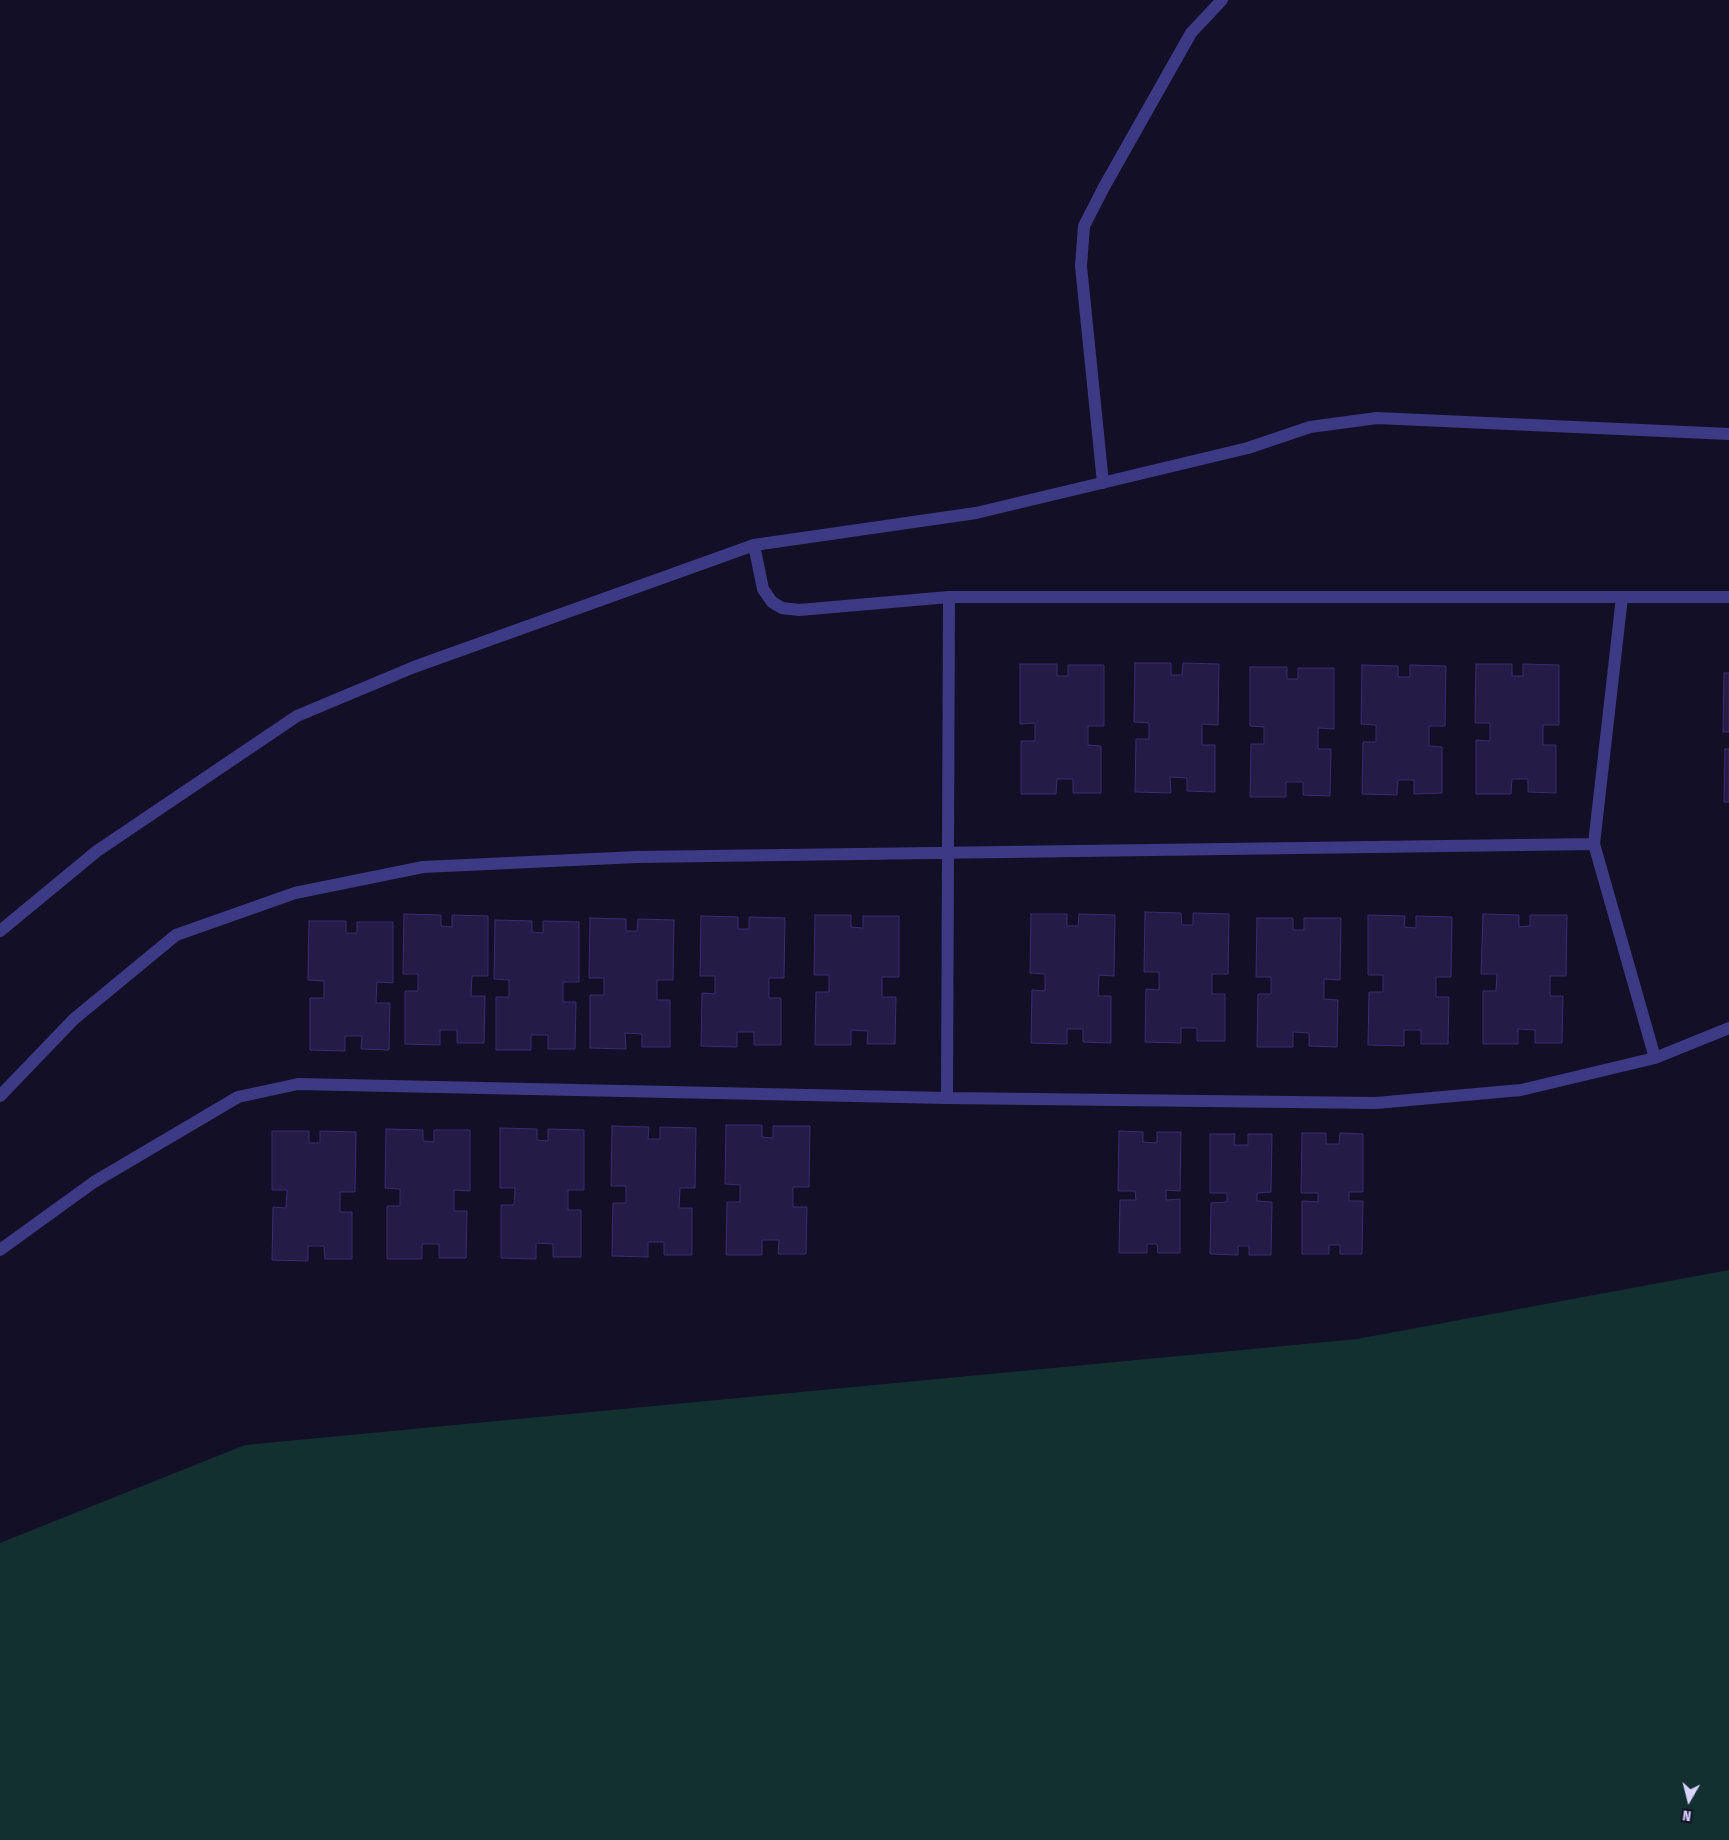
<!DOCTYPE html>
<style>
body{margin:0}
#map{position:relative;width:1729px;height:1840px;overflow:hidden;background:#130f26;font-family:"Fira Sans Condensed",sans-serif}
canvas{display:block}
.north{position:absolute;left:1664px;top:1775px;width:50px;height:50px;-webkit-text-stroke:4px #130f26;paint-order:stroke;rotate:188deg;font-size:14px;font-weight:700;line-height:20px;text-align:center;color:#d9d4ff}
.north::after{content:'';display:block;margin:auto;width:18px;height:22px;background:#d9d4ff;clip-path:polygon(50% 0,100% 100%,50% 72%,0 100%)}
</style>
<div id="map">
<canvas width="1729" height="1840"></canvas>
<div class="north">N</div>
</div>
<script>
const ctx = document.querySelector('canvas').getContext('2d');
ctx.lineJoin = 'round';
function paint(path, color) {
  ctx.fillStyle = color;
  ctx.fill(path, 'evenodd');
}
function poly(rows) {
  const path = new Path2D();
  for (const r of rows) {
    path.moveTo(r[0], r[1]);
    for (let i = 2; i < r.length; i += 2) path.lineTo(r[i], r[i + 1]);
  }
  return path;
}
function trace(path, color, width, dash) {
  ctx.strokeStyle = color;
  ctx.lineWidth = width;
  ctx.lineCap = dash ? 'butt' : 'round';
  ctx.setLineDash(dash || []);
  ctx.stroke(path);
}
paint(poly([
 [1729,1270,1729,1840,0,1840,0,1543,245,1445,1357,1339]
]), '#12302f');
const building = poly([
 [1135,663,1171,663,1171,675,1182,675,1183,663,1219,664,1218,725,1202,724,1202,745,1215,745,1215,792,1187,791,1187,778,1170,777,1171,793,1135,792,1136,739,1149,739,1149,723,1134,722,1135,663],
 [1020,664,1057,664,1057,676,1068,676,1068,665,1104,665,1104,726,1088,726,1088,745,1101,746,1101,793,1073,793,1073,779,1057,779,1056,794,1021,794,1021,741,1035,741,1035,723,1020,724,1020,664],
 [1476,664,1512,664,1512,676,1523,676,1523,664,1559,665,1559,725,1543,725,1543,745,1556,745,1556,793,1528,792,1528,779,1512,779,1511,794,1476,794,1476,740,1490,741,1490,723,1475,723,1476,664],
 [1362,665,1398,666,1398,677,1410,677,1410,665,1446,666,1445,726,1429,726,1429,746,1442,747,1442,793,1414,794,1414,780,1398,780,1397,795,1362,794,1363,742,1376,742,1376,725,1361,724,1362,665],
 [1250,667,1287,667,1287,679,1298,679,1298,668,1334,668,1334,729,1318,728,1318,749,1331,749,1330,796,1303,795,1303,782,1286,782,1286,797,1250,797,1251,744,1264,744,1264,727,1250,726,1250,667],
 [1724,673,1729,673,1729,732,1723,732,1724,673],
 [1725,749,1729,749,1729,802,1724,802,1725,749],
 [1145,912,1181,913,1182,925,1193,925,1193,913,1229,914,1228,974,1212,974,1212,994,1225,994,1225,1041,1197,1041,1197,1028,1181,1028,1181,1043,1145,1042,1146,989,1159,990,1159,972,1144,972,1145,912],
 [404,914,441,915,441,926,452,927,452,915,488,916,488,976,472,976,471,996,485,996,484,1043,457,1043,457,1030,440,1030,440,1045,405,1044,405,991,418,991,418,974,403,974,404,914],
 [1031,914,1067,914,1067,926,1078,926,1079,914,1115,915,1114,976,1099,975,1098,996,1111,996,1111,1043,1083,1042,1083,1029,1067,1029,1067,1044,1031,1043,1032,990,1045,991,1045,974,1030,973,1031,914],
 [1483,914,1519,915,1519,927,1530,926,1530,915,1567,915,1566,976,1550,976,1550,996,1563,996,1562,1043,1535,1043,1535,1030,1518,1029,1518,1044,1483,1044,1483,991,1496,991,1497,974,1481,974,1483,914],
 [815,915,851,915,851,927,863,928,863,916,899,916,899,977,882,977,882,997,896,997,895,1044,867,1044,868,1031,851,1030,851,1045,815,1045,816,992,829,992,829,975,814,975,815,915],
 [1368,915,1405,916,1404,927,1416,928,1416,916,1452,917,1451,977,1436,977,1436,997,1449,997,1448,1044,1421,1044,1421,1030,1404,1030,1404,1046,1368,1045,1369,992,1383,992,1383,975,1368,975,1368,915],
 [701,916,738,917,738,929,749,929,749,917,785,918,784,978,769,978,769,998,781,998,781,1045,754,1045,754,1032,737,1032,737,1047,701,1046,702,993,715,994,715,976,700,976,701,916],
 [590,918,626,919,626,931,637,931,638,919,674,920,673,980,657,980,657,1000,670,1000,670,1047,642,1047,642,1034,625,1033,626,1049,590,1048,590,995,604,995,604,978,589,978,590,918],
 [1257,918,1293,918,1293,930,1304,930,1304,918,1341,918,1340,980,1324,979,1324,999,1338,1000,1337,1047,1309,1046,1309,1033,1293,1032,1293,1047,1257,1047,1258,994,1271,994,1271,977,1256,977,1257,918],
 [495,920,532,921,532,932,543,933,543,921,579,922,579,982,563,982,563,1002,576,1002,575,1049,548,1049,548,1035,531,1035,531,1050,496,1050,496,997,509,997,509,980,494,979,495,920],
 [309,921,346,921,346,933,357,933,357,922,393,922,393,983,377,982,376,1003,390,1003,389,1050,361,1049,362,1036,345,1036,345,1051,310,1050,310,998,324,998,324,981,308,980,309,921],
 [726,1125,762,1125,762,1137,773,1138,773,1126,810,1126,809,1187,793,1187,793,1207,807,1207,806,1254,778,1254,779,1240,762,1240,762,1255,726,1255,727,1202,740,1202,740,1185,725,1184,726,1125],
 [612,1126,649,1127,648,1139,660,1139,660,1127,696,1128,695,1188,680,1188,679,1208,692,1208,692,1255,664,1255,664,1242,648,1242,648,1257,612,1256,613,1203,626,1203,626,1186,611,1186,612,1126],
 [500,1128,537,1129,537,1140,548,1141,548,1129,584,1130,584,1190,568,1190,568,1210,581,1210,581,1257,553,1257,553,1244,536,1243,536,1259,501,1258,501,1205,514,1205,515,1188,500,1188,500,1128],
 [386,1129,423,1130,423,1141,434,1142,434,1130,470,1130,470,1191,454,1190,454,1211,467,1211,466,1258,439,1258,439,1244,422,1244,422,1259,387,1259,387,1206,400,1206,400,1189,385,1188,386,1129],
 [272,1131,309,1131,309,1143,320,1143,320,1131,356,1132,355,1192,340,1192,340,1212,352,1212,352,1259,325,1259,324,1246,308,1246,308,1261,272,1260,273,1207,286,1208,287,1190,272,1190,272,1131],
 [1119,1131,1143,1132,1143,1142,1157,1143,1157,1132,1181,1132,1180,1191,1166,1190,1166,1200,1180,1199,1180,1253,1158,1253,1157,1244,1147,1244,1147,1253,1119,1253,1120,1200,1136,1200,1135,1191,1118,1191,1119,1131],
 [1302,1133,1326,1133,1326,1144,1339,1144,1340,1133,1363,1134,1363,1192,1349,1192,1349,1201,1363,1201,1362,1254,1340,1254,1340,1245,1329,1245,1329,1254,1302,1254,1302,1201,1318,1202,1318,1193,1301,1193,1302,1133],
 [1210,1134,1235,1134,1234,1145,1248,1145,1248,1134,1272,1134,1271,1192,1257,1193,1257,1201,1272,1202,1271,1255,1249,1255,1249,1246,1238,1246,1238,1255,1210,1254,1211,1203,1227,1202,1227,1193,1210,1193,1210,1134]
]);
paint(building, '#241b47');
trace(building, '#3b2d73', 1);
trace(poly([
 [1103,483,1081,266,1084,226,1104,187,1191,33,1222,0],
 [754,545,763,589,772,602,782,608,799,610,949,597,1729,597],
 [1594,844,1655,1058],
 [0,931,97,851,297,716,414,667,754,545,976,513,1248,448,1310,427,1377,418,1729,434],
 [0,1096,74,1019,176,935,295,893,423,867,637,857,1594,844,1622,597],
 [947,1098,949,597],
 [0,1250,94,1182,238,1097,298,1084,947,1098,1376,1103,1521,1090,1655,1058,1729,1028]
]), '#3d3a85', 12);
</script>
